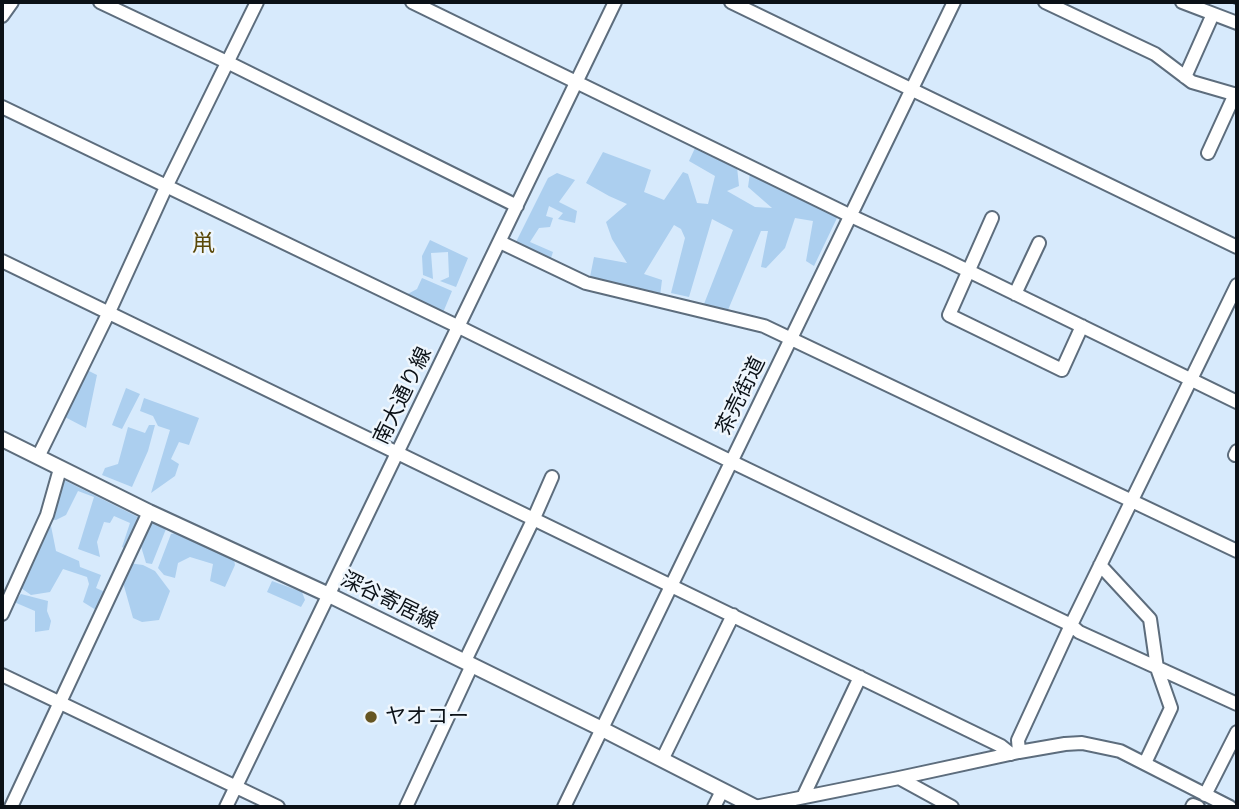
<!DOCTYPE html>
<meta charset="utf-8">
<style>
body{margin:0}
#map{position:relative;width:1239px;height:809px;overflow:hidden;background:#d7eafc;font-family:"IBM Plex Sans",sans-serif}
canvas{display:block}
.frame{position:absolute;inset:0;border:4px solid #0b1117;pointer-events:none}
</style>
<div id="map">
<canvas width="1239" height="809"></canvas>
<div class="frame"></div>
</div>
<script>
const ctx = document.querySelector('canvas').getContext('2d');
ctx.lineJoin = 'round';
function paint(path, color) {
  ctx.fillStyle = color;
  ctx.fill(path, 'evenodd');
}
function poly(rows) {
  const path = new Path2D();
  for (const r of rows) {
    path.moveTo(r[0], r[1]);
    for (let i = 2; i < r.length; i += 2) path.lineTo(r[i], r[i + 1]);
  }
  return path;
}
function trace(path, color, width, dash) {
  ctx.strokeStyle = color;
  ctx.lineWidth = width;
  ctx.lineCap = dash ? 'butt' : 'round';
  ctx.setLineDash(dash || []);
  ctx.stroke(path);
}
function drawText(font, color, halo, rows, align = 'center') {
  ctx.font = font + ' "IBM Plex Sans","Noto Sans JP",sans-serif';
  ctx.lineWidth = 5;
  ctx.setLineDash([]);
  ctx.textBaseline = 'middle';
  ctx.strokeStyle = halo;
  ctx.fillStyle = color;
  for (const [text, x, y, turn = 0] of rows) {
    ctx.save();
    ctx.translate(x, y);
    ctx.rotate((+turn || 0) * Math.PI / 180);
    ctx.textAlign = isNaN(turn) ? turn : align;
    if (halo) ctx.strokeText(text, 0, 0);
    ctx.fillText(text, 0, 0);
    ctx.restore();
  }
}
paint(poly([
 [695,148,737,167,739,186,727,191,755,207,772,208,748,187,750,173,835,213,837,218,814,266,806,261,813,221,795,218,785,248,766,268,761,267,768,231,761,231,728,310,704,304,733,230,712,219,689,297,671,293,685,238,681,229,674,225,644,274,662,280,660,296,590,277,594,257,627,263,612,239,606,222,627,204,609,196,586,183,603,152,651,170,644,192,664,200,683,172,688,174,697,203,708,204,715,176,689,161],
 [557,173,575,180,559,202,577,211,575,223,558,219,563,213,549,206,546,216,553,218,550,227,539,228,530,242,553,252,550,261,516,242,548,178],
 [430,240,468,258,456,287,440,281,449,277,448,252,431,253,433,279,423,275,422,256],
 [422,278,452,291,442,315,404,296,417,289],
 [85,369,97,375,86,428,61,415],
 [126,388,140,394,122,429,112,425],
 [144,398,199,418,189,445,179,442,171,459,179,464,175,476,151,493,170,430,158,426,153,416,140,411],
 [149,425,155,425,148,451,132,487,102,475,105,468,118,464,128,427,145,433],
 [62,479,142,519,126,549,122,547,130,523,114,516,110,523,104,522,97,542,100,557,78,549,94,497,78,491,66,515,56,520,47,519],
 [149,522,166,529,152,564,146,563,140,543],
 [51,526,56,551,79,561,80,567,101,575,96,588,105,592,96,610,83,602,89,584,87,577,63,569,50,592,31,595,21,588,45,531],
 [176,533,234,560,235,565,225,587,210,581,213,564,190,557,178,563,175,578,164,575,158,568,171,534],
 [129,563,143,565,155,571,170,591,159,620,142,622,133,618,122,579],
 [272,581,302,592,305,600,301,607,267,592],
 [21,594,48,601,47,611,51,621,49,630,35,632,35,611,14,602]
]), '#accfef');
trace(poly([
 [1232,2,1237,4]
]), '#617f9a', 3.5);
const minor = poly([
 [100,2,229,63,517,206],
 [412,2,851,216,944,259,1237,402],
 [731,2,1237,247],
 [1045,2,1155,54,1192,82,1237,95],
 [1182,2,1237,23],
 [2,16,12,2],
 [1185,77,1213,14],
 [2,107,457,326,730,461,1071,625,1079,632,1237,704],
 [1208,153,1235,94],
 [992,218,949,315,1062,370,1082,326],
 [500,242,586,283,764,326,1237,551],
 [2,261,1001,746,1011,754],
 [1015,294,1039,243],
 [1235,455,1237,451],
 [38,457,109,312,166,187,257,2],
 [1100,565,1150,619,1157,668,1171,708,1145,763],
 [2,614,47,515,60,469],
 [465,661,534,518,552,477],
 [2,675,278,807],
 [1019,752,1018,740,1071,625,1237,285],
 [662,760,733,615],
 [899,778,952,807],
 [1205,795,1237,732],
 [803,797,860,677],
 [11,807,149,512],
 [226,807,615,2],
 [406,807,472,665],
 [564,807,954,2],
 [714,807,722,791],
 [755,807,899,778,1019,752,1065,744,1082,743,1120,751,1230,807],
 [1192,807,1193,805,1198,807]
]);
const major = poly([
 [2,439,149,512,329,595,602,729,755,807]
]);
trace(minor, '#5d6d7d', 16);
trace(major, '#5d6d7d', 18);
trace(minor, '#fff', 12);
trace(major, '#fff', 14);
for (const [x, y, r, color] of [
 [371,717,7,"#655522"]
]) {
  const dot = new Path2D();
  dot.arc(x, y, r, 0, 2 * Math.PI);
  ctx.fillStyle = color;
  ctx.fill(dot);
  trace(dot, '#eef6fd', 2.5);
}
drawText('21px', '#0b1117', '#eef6fd', [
 ["南大通り線",403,396,-64],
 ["茶売街道",741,396,-64],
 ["深谷寄居線",389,601,26]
]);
drawText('21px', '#0b1117', '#eef6fd', [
 ["ヤオコー",385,717]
], 'left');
drawText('23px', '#5a4808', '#eef6fd', [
 ["鼡",203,244]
]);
</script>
